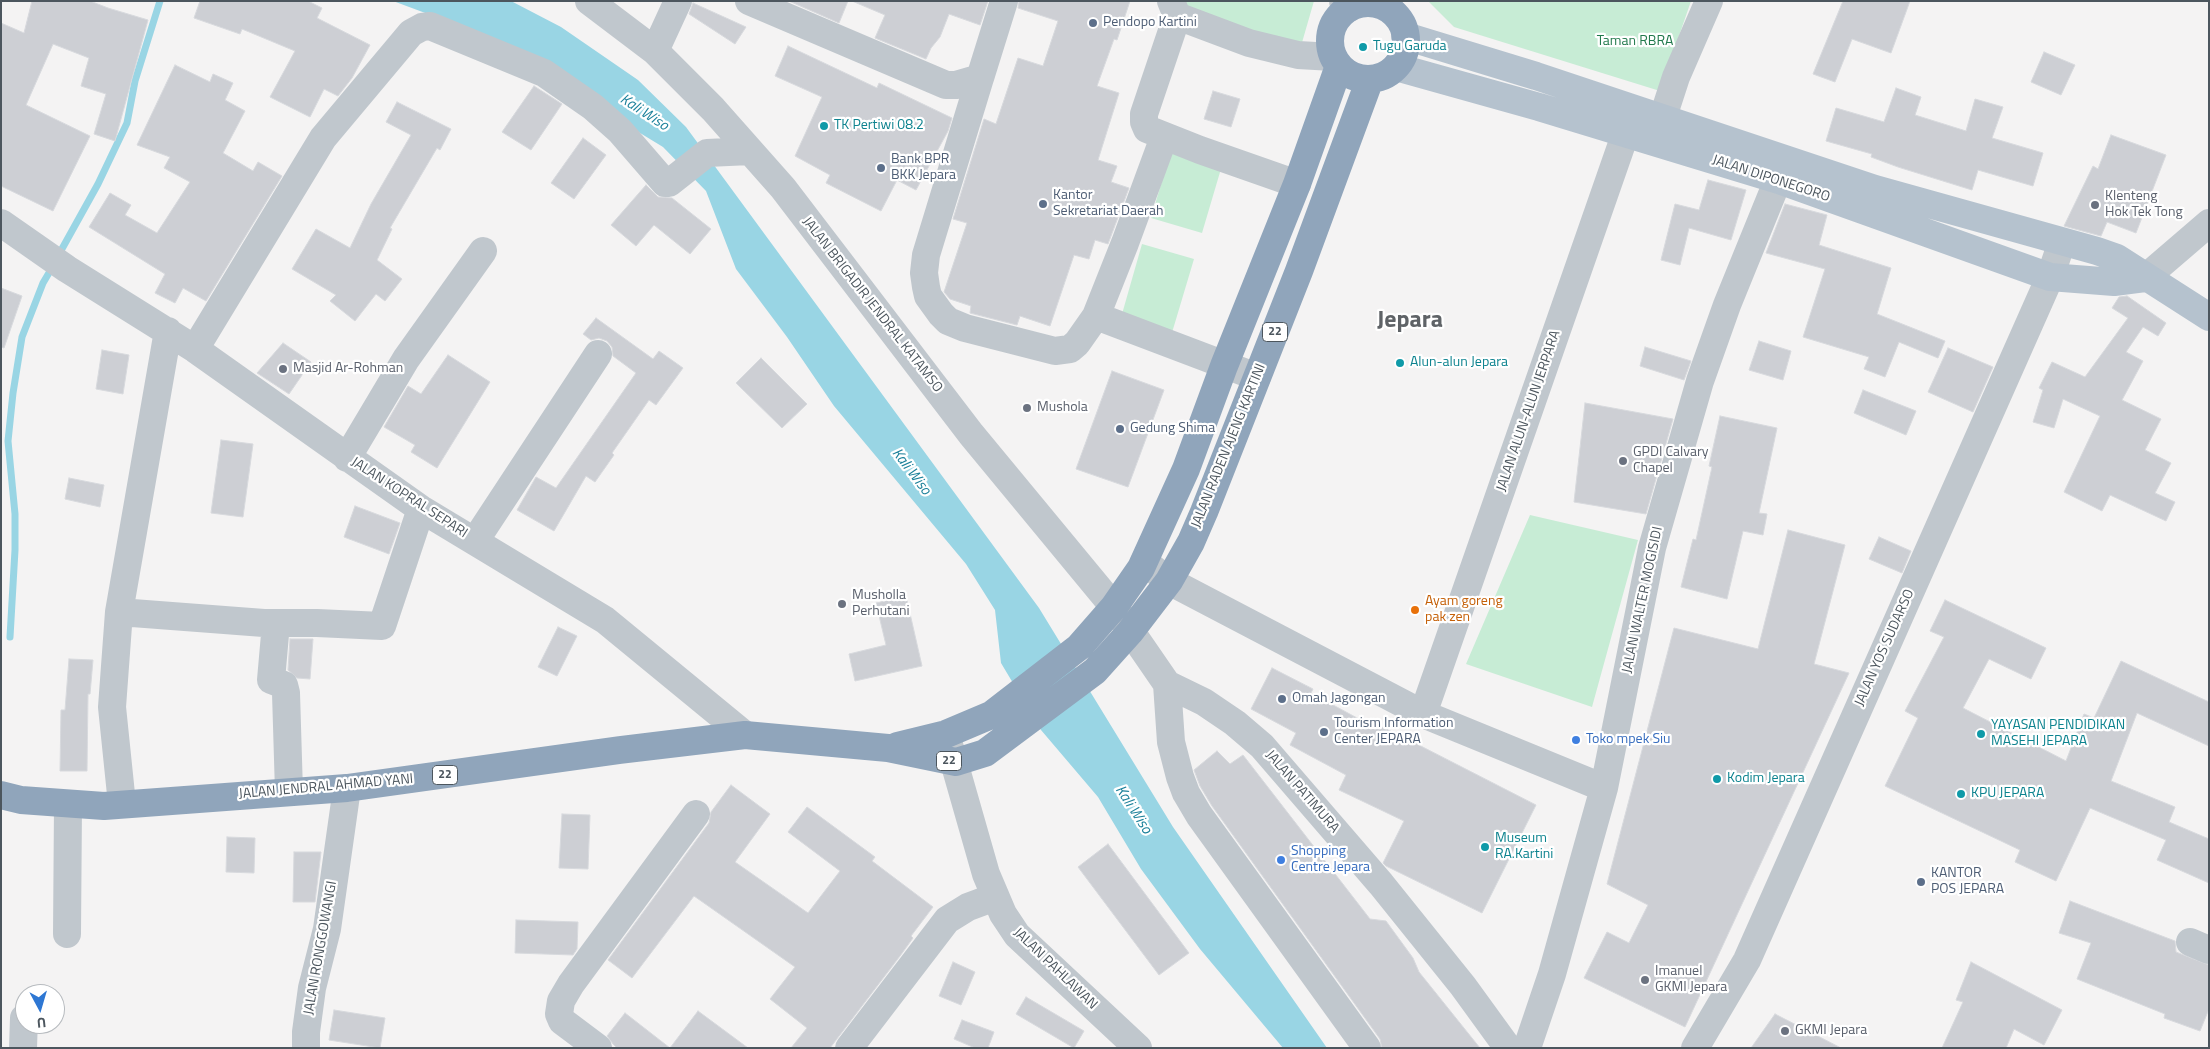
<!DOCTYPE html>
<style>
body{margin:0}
#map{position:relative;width:2210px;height:1049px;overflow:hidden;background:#f4f3f3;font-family:"Titillium Web",sans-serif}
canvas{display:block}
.frame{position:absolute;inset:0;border:2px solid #4c565e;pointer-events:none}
.north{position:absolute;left:15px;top:984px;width:50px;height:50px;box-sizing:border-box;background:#fff;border:1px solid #b7bbbf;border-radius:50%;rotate:174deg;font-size:14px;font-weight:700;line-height:20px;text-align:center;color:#4c565e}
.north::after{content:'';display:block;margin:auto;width:18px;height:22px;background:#2e77d3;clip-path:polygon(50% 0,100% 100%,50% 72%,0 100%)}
</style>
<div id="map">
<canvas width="2210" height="1049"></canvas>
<div class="frame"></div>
<div class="north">U</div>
</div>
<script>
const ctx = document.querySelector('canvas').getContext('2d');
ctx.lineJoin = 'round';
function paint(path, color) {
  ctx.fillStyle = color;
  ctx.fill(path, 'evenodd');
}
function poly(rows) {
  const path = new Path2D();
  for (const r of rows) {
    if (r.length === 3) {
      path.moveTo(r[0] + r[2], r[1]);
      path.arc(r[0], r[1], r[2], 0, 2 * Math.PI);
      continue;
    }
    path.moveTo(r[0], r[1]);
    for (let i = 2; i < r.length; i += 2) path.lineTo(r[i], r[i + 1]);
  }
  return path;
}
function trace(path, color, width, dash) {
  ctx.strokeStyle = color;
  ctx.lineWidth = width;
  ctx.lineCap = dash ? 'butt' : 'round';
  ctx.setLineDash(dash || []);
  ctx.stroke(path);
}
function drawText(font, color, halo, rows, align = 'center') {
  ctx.font = font + ' "Titillium Web",sans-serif';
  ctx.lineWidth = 4.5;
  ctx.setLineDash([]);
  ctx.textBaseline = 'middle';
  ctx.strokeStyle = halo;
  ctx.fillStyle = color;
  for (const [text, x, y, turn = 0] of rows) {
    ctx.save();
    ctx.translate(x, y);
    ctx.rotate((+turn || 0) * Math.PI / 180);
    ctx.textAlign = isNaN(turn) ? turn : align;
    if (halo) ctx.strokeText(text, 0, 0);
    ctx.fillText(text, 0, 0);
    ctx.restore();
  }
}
paint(poly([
 [1178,1,1314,1,1301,46,1179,13],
 [1428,1,1691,1,1660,91,1454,27],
 [1172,147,1223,162,1202,233,1151,218],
 [1142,244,1194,259,1171,336,1120,321],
 [1530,515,1638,540,1592,707,1466,664]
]), '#c7ecd5');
paint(poly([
 [393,1,511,1,561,27,638,80,686,127,1039,608,1173,827,1327,1048,1283,1048,1200,949,1141,869,1098,797,1041,730,1001,663,995,610,966,564,834,406,787,337,736,269,706,191,663,147,622,122,428,14]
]), '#99d5e4');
trace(poly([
 [58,256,98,184,127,123,135,81,160,1],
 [10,637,15,550,15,514,8,441,13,393,22,337,43,283,53,266]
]), '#99d5e4', 7);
const building = poly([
 [32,1,90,1,108,8,148,20,115,141,94,134,106,94,81,86,89,58,53,44,26,105,90,136,53,211,1,186,1,23,24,33,32,1],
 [200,1,308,1,322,8,317,18,370,45,352,78,338,96,324,89,310,117,270,97,295,51,242,29,240,34,194,18,200,1],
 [789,1,848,1,839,23,789,1],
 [852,1,988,1,980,25,949,14,940,37,931,48,926,59,875,38,885,15,852,1],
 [1019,1,1130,1,1117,40,1114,39,1097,86,1119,93,1098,160,1117,166,1111,182,1129,188,1108,244,1095,240,1089,259,1074,255,1050,326,1020,316,1017,325,970,313,971,306,950,299,944,292,967,223,953,219,984,119,996,124,1018,58,1043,66,1058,21,1018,8,1019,1],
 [1843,1,1910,1,1891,53,1852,39,1835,82,1813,74,1843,1],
 [693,3,746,27,735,44,689,14,693,3],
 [788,46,877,88,879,83,952,118,948,131,916,190,897,180,881,211,826,183,830,175,795,156,822,97,775,76,788,46],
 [2044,52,2075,65,2061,95,2031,82,2044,52],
 [175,65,210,82,213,74,233,83,225,100,245,111,223,153,253,171,258,162,282,176,206,301,183,288,175,303,155,293,165,274,89,227,110,193,131,205,125,215,157,233,190,182,164,168,170,157,137,145,175,65],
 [534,86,562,104,531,150,502,132,534,86],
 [1896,88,1921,97,1915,115,1966,131,1975,99,2003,107,1992,138,2043,153,2033,186,1978,170,1972,190,1898,167,1871,157,1872,154,1826,141,1836,108,1884,122,1896,88],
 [1213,91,1240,99,1231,127,1204,119,1213,91],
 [397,102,451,129,440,150,437,148,390,228,392,229,377,260,402,279,385,301,376,294,355,321,330,301,336,295,292,269,316,229,350,248,371,204,411,135,386,122,397,102],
 [2111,135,2166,155,2136,233,2107,222,2101,236,2064,226,2093,166,2098,169,2111,135],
 [583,138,606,155,574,199,551,183,583,138],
 [1708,180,1746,190,1731,240,1689,228,1680,265,1661,260,1675,204,1699,210,1708,180],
 [646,185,658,197,672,198,711,229,690,254,654,225,636,246,611,225,646,185],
 [1785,204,1827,215,1819,245,1891,268,1877,314,1945,341,1938,358,1899,342,1885,377,1864,369,1869,357,1803,337,1825,269,1766,253,1785,204],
 [1,288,22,296,4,348,1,347,1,288],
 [2127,296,2166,323,2158,336,2143,327,2126,352,2143,361,2122,400,2161,419,2145,450,2171,463,2155,493,2175,502,2166,521,2110,495,2102,511,2064,492,2100,416,2063,399,2054,428,2033,422,2043,390,2039,388,2052,362,2085,377,2128,318,2112,308,2119,297,2127,296],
 [596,318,653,359,659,351,683,368,656,405,649,400,612,453,614,455,595,482,586,476,554,531,517,510,536,477,556,488,636,373,613,356,612,347,607,341,599,338,591,340,583,334,596,318],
 [1759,341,1791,351,1783,380,1749,370,1759,341],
 [283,343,311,362,289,394,257,373,283,343],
 [1645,347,1691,361,1684,380,1640,366,1645,347],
 [1948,348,1993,367,1973,412,1928,392,1948,348],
 [102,350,129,355,123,394,96,389,102,350],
 [448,355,490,382,437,468,411,452,415,445,384,427,408,386,421,394,448,355],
 [761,358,807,404,782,428,736,383,761,358],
 [1112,371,1164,390,1128,487,1076,469,1112,371],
 [1863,390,1916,411,1906,435,1854,413,1863,390],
 [1585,403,1673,419,1646,514,1574,502,1585,403],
 [1720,416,1777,428,1759,513,1767,514,1763,535,1743,531,1727,599,1681,587,1693,539,1696,540,1712,467,1709,466,1720,416],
 [221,440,253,444,243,517,211,513,221,440],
 [69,478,104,485,100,507,65,499,69,478],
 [355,506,400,523,389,554,344,537,355,506],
 [1788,530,1845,545,1814,664,1849,673,1685,1027,1584,978,1607,932,1629,943,1648,905,1607,884,1674,628,1758,649,1788,530],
 [1879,537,1911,551,1902,573,1869,559,1879,537],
 [906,596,922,666,855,681,849,654,886,645,876,603,906,596],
 [1945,600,2046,648,2031,679,1989,659,1963,708,2066,761,2084,714,2094,718,2121,661,2209,702,2209,746,2137,713,2111,781,2175,807,2169,822,2209,839,2209,883,2157,860,2166,840,2090,808,2056,881,2015,862,2020,850,1885,786,1918,718,1905,711,1944,637,1930,631,1945,600],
 [558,627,577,636,557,676,538,667,558,627],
 [290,639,313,639,310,679,297,678,288,670,290,639],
 [69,659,93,660,90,694,88,694,87,771,60,771,61,710,65,710,69,659],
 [1272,668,1313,689,1311,693,1370,725,1372,722,1411,741,1536,805,1482,913,1386,866,1383,863,1404,821,1339,790,1346,775,1290,745,1296,733,1251,709,1272,668],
 [1217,751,1230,764,1243,755,1370,919,1386,921,1413,958,1419,972,1480,1048,1382,1048,1380,1039,1212,806,1200,786,1194,770,1217,751],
 [731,785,770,814,735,862,808,913,840,871,788,832,807,807,875,857,872,861,933,907,911,936,913,938,900,956,830,1048,791,1048,807,1028,770,999,795,967,694,896,632,978,608,960,709,823,711,812,731,785],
 [562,814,590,815,588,869,559,868,562,814],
 [227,837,255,838,254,873,226,872,227,837],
 [1108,844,1189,953,1159,975,1078,867,1108,844],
 [294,852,321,852,315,902,293,902,294,852],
 [2070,901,2175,941,2176,952,2209,965,2209,1009,2200,1031,2164,1018,2165,1014,2077,979,2091,943,2059,933,2070,901],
 [516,920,578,922,577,949,573,955,515,953,516,920],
 [953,962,975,972,961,1005,939,996,953,962],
 [1971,962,2062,1010,2044,1045,2014,1029,2006,1048,1942,1048,1963,1002,1956,1000,1971,962],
 [1026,997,1084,1031,1074,1048,1016,1014,1026,997],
 [334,1010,385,1018,380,1048,329,1040,334,1010],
 [698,1011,748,1048,670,1048,698,1011],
 [625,1013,670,1048,617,1048,613,1044,607,1036,625,1013],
 [1775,1014,1841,1048,1751,1048,1775,1014],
 [962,1020,994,1032,988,1048,975,1048,954,1039,962,1020]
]);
paint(building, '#cdcfd4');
trace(building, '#d7d9dd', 1);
trace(poly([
 [589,1,655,51,713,109,783,188,971,434,1114,607,1167,684,1204,702,1235,723,1262,746,1381,884,1463,986,1508,1048],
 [749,1,946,85,956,85,980,78,1004,1],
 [1171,1,1177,16,1249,43,1298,55,1333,57],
 [1343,1,1349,8],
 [1177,16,1144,114,1144,122,1147,129,1200,150,1297,184],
 [655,51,678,1],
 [980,78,926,255,924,273,926,287,928,296,941,314,948,321,965,328,1055,351,1070,349,1077,343,1096,316,1257,377],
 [1663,117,1676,77,1709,1],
 [1,223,67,269,195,349,421,509,605,620,745,735],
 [2145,278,2209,223],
 [1096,316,1125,243,1164,137],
 [195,349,323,138,411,33,422,27,430,26,544,73,593,107,620,131,665,183,669,183,707,153,750,151],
 [347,458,406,359,483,251],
 [475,541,598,354],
 [1144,562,1169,581,1423,714,1604,788],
 [119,612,264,623,317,623,382,626,421,509],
 [276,623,271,680,284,685,286,693,289,792],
 [1167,684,1171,742,1180,777,1186,793,1199,815,1367,1048],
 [1423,714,1633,112],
 [948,741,986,874,1003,914,1017,935,1138,1048],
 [122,804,112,707,119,612,168,331],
 [67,934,68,805],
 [2190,942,2209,950],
 [23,1048,24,1018],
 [306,1048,306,1032,312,988,327,929,347,788],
 [598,1048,562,1021,559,1014,561,1001,571,984,696,814],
 [849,1048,947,920,968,907,995,897],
 [1527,1048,1552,974,1604,788,1652,548,1700,381,1727,305,1786,160],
 [1695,1048,1747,960,2050,277,2062,242]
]), '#c0c7cd', 28);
trace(poly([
 [1405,36,1536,76,1875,189,2097,251,2117,258,2209,317],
 [1396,67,1539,107,1779,180,2050,277,2114,282,2145,278]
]), '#b5c2ce', 28);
trace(poly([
 [1368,41,38],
 [897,746,946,734,991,715,1079,647,1114,607,1141,568,1186,469,1224,366,1297,184,1339,66],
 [1,795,21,800,104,806,347,788,620,750,745,735,888,748,956,762,985,753,1095,671,1130,632,1169,581,1191,542,1204,512,1299,271,1370,79]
]), '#90a5bb', 28);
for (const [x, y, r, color] of [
 [1093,23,5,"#5c6f8a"],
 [1363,47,5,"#0f9aa8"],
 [824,126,5,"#0f9aa8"],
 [881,168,5,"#5c6f8a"],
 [1043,204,5,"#5c6f8a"],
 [2095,205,5,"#6b7280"],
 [1400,363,5,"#0f9aa8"],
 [283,369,5,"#6b7280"],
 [1027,408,5,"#6b7280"],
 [1120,429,5,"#5c6f8a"],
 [1623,461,5,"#6b7280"],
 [842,604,5,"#6b7280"],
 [1415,610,5,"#e8710a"],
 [1282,699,5,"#5c6f8a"],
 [1324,732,5,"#5c6f8a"],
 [1981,734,5,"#0f9aa8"],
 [1576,740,5,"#3f7fe0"],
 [1717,779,5,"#0f9aa8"],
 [1961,794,5,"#0f9aa8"],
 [1485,847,5,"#0f9aa8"],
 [1281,860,5,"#3f7fe0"],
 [1921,882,5,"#5c6f8a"],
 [1645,980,5,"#6b7280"],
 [1785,1031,5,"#6b7280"]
]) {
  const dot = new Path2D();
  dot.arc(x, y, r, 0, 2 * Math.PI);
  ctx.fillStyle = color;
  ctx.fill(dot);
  trace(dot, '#fff', 2);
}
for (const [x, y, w] of [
 [1275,332,25],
 [949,761,25],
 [445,775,25]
]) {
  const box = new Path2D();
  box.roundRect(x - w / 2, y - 9.5, w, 19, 4);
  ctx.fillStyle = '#fff';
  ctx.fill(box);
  trace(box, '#4c565e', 1);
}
drawText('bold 12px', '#4c565e', null, [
 ["22",1275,332],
 ["22",949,761],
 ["22",445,775]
]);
drawText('14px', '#4e5e75', '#fff', [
 ["Pendopo Kartini",1103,23],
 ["Bank BPR",891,160],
 ["BKK Jepara",891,176],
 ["Kantor",1053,196],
 ["Sekretariat Daerah",1053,212],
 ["Gedung Shima",1130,429],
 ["Omah Jagongan",1292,699],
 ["Tourism Information",1334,724],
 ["Center JEPARA",1334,740],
 ["KANTOR",1931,874],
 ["POS JEPARA",1931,890]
], 'left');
drawText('14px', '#227a4d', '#fff', [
 ["Taman RBRA",1635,42]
]);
drawText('14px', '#0d838f', '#fff', [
 ["Tugu Garuda",1373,47],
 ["TK Pertiwi 08.2",834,126],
 ["Alun-alun Jepara",1410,363],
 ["YAYASAN PENDIDIKAN",1991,726],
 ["MASEHI JEPARA",1991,742],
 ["Kodim Jepara",1727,779],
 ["KPU JEPARA",1971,794],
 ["Museum",1495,839],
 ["RA.Kartini",1495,855]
], 'left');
drawText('14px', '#4c565e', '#fff', [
 ["JALAN DIPONEGORO",1771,179,18],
 ["JALAN BRIGADIR JENDRAL KATAMSO",872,305,52],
 ["JALAN ALUN-ALUN JERPARA",1529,411,-71],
 ["JALAN RADEN AJENG KARTINI",1229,446,-68],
 ["JALAN KOPRAL SEPARI",409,498,33],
 ["JALAN WALTER MOGISIDI",1643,600,-78],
 ["JALAN YOS SUDARSO",1885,648,-66],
 ["JALAN JENDRAL AHMAD YANI",326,787,-5],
 ["JALAN PATIMURA",1302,792,49],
 ["JALAN RONGGOWANGI",321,948,-80],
 ["JALAN PAHLAWAN",1055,969,44]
]);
drawText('14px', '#5b616d', '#fff', [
 ["Klenteng",2105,197],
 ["Hok Tek Tong",2105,213],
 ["Masjid Ar-Rohman",293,369],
 ["Mushola",1037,408],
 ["GPDI Calvary",1633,453],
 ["Chapel",1633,469],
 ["Musholla",852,596],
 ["Perhutani",852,612],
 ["Imanuel",1655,972],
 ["GKMI Jepara",1655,988],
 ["GKMI Jepara",1795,1031]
], 'left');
drawText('14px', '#c56008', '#fff', [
 ["Ayam goreng",1425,602],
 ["pak zen",1425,618]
], 'left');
drawText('14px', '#366cbe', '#fff', [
 ["Toko mpek Siu",1586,740],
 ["Shopping",1291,852],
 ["Centre Jepara",1291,868]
], 'left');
drawText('italic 15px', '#1b809a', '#fff', [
 ["Kali Wiso",644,113,33],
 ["Kali Wiso",911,472,53],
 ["Kali Wiso",1133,810,57]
]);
drawText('bold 24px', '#5f6367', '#fff', [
 ["Jepara",1410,321]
]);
</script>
